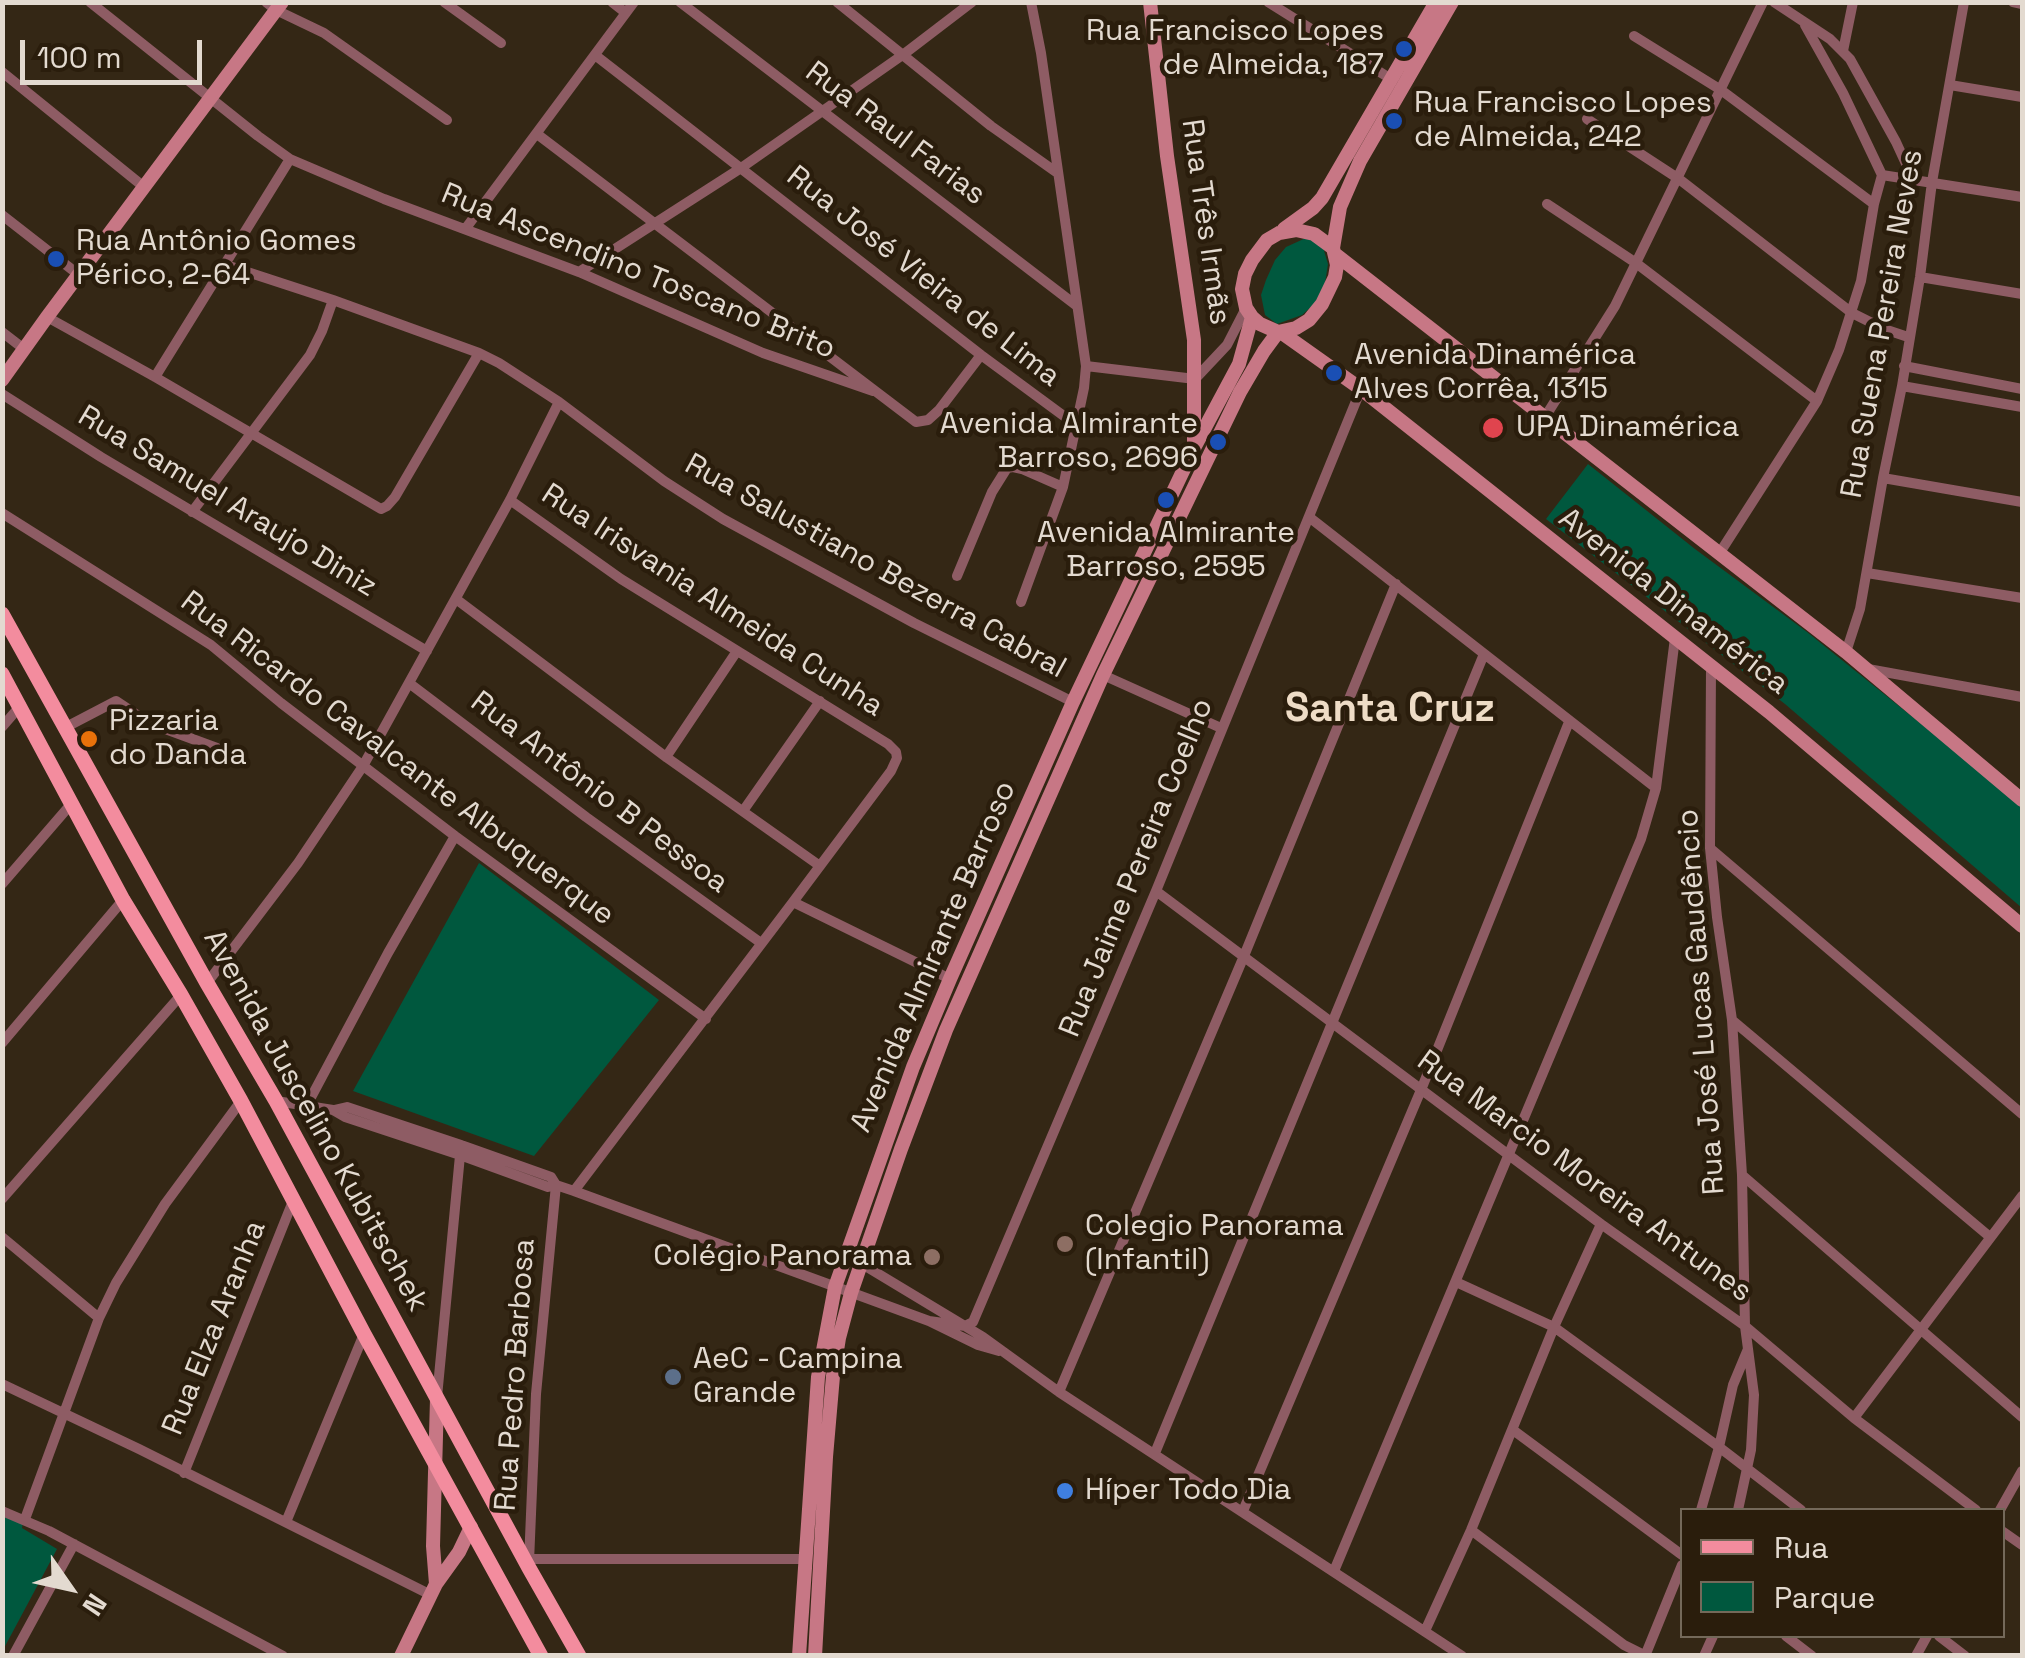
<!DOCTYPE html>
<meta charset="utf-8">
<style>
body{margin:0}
#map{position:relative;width:2025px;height:1658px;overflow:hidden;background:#342715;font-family:"Space Grotesk",sans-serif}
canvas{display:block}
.frame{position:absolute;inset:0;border:5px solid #e3dad0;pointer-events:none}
.legend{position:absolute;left:1680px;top:1508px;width:325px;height:130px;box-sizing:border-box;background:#2a1d0c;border:2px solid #74695a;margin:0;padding:12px 18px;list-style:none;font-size:30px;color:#e3dad0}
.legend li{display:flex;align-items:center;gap:20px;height:50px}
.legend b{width:50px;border:2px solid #74695a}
.north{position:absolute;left:20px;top:1538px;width:100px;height:100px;-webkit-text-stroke:8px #2a1d0c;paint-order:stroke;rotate:124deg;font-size:28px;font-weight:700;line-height:40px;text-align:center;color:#e3dad0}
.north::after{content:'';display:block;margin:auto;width:35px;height:45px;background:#e3dad0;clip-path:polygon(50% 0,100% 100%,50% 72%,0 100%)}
.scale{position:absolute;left:20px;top:40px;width:182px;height:45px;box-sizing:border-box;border:5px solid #e3dad0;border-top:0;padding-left:12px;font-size:30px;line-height:35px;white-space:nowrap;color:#e3dad0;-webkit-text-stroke:8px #2a1d0c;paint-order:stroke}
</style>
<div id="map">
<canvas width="2025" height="1658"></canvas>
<div class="frame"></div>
<ul class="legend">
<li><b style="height:12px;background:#f38c9e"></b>Rua</li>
<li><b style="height:28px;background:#00583e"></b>Parque</li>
</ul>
<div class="north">N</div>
<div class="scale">100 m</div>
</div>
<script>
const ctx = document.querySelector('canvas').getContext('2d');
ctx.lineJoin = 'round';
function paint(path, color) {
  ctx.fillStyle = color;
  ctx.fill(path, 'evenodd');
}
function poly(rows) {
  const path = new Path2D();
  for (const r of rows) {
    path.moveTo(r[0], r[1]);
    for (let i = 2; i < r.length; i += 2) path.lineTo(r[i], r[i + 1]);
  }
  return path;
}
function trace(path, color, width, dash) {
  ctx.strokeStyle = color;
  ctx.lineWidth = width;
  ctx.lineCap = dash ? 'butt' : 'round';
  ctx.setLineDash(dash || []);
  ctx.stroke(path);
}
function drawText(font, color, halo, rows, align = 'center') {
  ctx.font = font + ' "Space Grotesk",sans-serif';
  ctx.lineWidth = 9;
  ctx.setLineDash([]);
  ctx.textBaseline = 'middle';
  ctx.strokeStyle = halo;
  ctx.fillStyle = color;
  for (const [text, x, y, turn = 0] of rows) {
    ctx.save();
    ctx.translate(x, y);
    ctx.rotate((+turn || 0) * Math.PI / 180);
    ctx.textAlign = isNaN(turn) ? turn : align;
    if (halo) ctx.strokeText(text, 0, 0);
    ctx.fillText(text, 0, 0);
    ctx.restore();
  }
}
paint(poly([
 [1308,237,1322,244,1328,264,1323,296,1302,315,1277,324,1265,315,1261,295,1266,280,1275,260,1286,247],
 [1588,464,1695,549,1807,632,2022,805,2022,908,1785,704,1546,519],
 [479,863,659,1000,534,1156,353,1091],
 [3,1515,23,1522,22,1528,57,1549,3,1650]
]), '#00583e');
trace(poly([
 [90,2,258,136,290,159,384,199,579,272,763,353,873,391],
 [266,2,276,10,324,33,447,120],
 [444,2,501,43],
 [612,2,626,13],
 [680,2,1077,306],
 [837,2,991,126,1056,172],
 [1268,2,1391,79],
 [1774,2,1830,39,1850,59,1896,142,1913,179],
 [2013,2,2022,4],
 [1805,25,1843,93,1882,175],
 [1634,36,1721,90,1874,204],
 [1843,51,1853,2],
 [595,55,981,355,1076,425],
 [2,72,144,187],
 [1950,85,2022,97],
 [1587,119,1679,179,1852,313,1884,329,1908,337],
 [537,134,916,422,928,420,939,410,981,355],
 [1882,175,2022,197],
 [1547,204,1636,263,1817,401],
 [2,215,79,275],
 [466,228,634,2],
 [226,265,333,300,479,353,499,363,559,402,664,481,723,519,914,623,1073,702],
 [579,272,741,168,904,54,972,2],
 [1920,277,2022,294],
 [47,317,155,377,381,509,387,506,395,497,479,353],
 [2,332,24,349],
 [1086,366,1195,379,1227,345,1246,308],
 [1904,366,2022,389],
 [155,377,290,159],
 [1902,386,2022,407],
 [2,394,101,457,427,651],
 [1545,417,1615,306,1763,2],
 [1883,478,2022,502],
 [510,500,621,579,888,744,896,752,897,758,891,771,793,902],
 [192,512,310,355,322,331,333,300],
 [2,513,211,645,281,703,455,836,706,1019],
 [1309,517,1656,788],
 [1719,554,1817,401,1839,350,1861,281,1874,204,1882,175],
 [1867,573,2022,598],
 [957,576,992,492,1007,468,1013,467,1022,469,1063,487],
 [456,599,666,757,820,866],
 [1021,602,1063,487,1084,388,1086,366,1041,53,1031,2],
 [1846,652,1860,609,1883,478,1902,386,1920,277,1932,182,1964,2],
 [1711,667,1710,848,1717,917,1732,1020,1742,1175,1745,1326,1754,1395,1751,1450,1738,1510],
 [1868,669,2022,697],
 [1103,675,1221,728],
 [409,683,586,817,761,943],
 [2,727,21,705],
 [68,730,70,725,116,701,149,723,217,748],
 [666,757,737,651],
 [743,811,820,701],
 [1711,849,2022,1114],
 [2,884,72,803],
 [1156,891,1601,1224,1745,1326,1854,1418,1976,1510],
 [207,983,298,863,363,766,510,500,559,402],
 [1732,1020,1990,1237],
 [2,1043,123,900],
 [276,1101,333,1110,345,1117,460,1155,548,1187,556,1185,574,1191,929,1321,978,1345,999,1351],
 [307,1105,388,953,455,836],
 [334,1110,347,1107,461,1145,551,1177,556,1185],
 [1742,1175,2022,1417],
 [574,1191,793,902,950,979],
 [2,1199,181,995],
 [2,1237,99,1318],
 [862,1264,983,1337,1059,1392,1462,1656],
 [1456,1282,1554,1327,1719,1447,1801,1510],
 [929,1321,965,1326,973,1322,1156,891,1361,389],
 [2,1384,139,1449,431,1595],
 [1059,1392,1244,956,1396,584],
 [437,1397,461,1145],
 [1854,1418,2022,1196],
 [1513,1430,1682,1555],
 [1155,1453,1484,654],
 [184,1473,293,1201],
 [1701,1510,1719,1447,1733,1385,1748,1349],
 [2000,1510,2022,1471],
 [2,1511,49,1531,283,1656],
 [1243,1511,1421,1090,1569,722],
 [25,1519,99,1318,116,1283,165,1204,241,1101],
 [286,1522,364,1334],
 [1471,1530,1624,1645,1646,1656],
 [2002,1531,2022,1545],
 [529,1559,805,1559],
 [529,1562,536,1394,556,1185],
 [1334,1571,1641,839,1656,788,1675,638],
 [1425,1631,1471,1530,1554,1327,1601,1224],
 [1786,1636,1812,1656],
 [1939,1636,1965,1656],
 [13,1656,74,1544],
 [1645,1656,1682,1565],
 [1704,1656,1713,1636],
 [1916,1656,1927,1636]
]), '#8e5c64', 10);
trace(poly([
 [1150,2,1167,156,1194,340,1194,444],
 [1284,229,1313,208,1322,198,1436,2],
 [1296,230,1314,234,1333,248,1337,265,1335,277,1322,304,1309,320,1296,328,1278,332,1260,324,1252,317,1246,308,1242,289,1245,274,1252,260,1267,240,1279,233,1296,230],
 [1333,248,1340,207,1360,161,1452,2],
 [1335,254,1846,652,2022,800],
 [1282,333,1361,389,1769,712,2022,926],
 [2,380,47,317,282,2],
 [436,1584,459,1552,471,1527],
 [401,1656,436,1584,433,1546,437,1399],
 [799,1656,818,1377,835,1287,913,1067,950,979,1073,702,1193,450,1239,364,1252,317],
 [815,1656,826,1457,833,1376,839,1338,851,1293,901,1149,946,1030,1103,675,1240,392,1264,351,1278,332]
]), '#c77785', 14);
trace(poly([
 [2,614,207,983,276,1101,529,1568,579,1656],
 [2,674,123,900,181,995,241,1101,364,1334,541,1656]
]), '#f38c9e', 15);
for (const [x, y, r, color] of [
 [1404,49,10,"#1a4fb4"],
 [1394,121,10,"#1a4fb4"],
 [56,259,10,"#1a4fb4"],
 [1334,373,10,"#1a4fb4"],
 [1493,428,12,"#e0444e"],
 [1218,442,10,"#1a4fb4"],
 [1166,500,10,"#1a4fb4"],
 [89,739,10,"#e8710a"],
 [1065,1244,10,"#8d6e63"],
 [932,1257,10,"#8d6e63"],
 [673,1377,10,"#5c6f8a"],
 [1065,1491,10,"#3f7fe0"]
]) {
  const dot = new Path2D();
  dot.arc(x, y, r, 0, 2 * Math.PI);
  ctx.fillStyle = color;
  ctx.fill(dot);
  trace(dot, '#2a1d0c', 4);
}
drawText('30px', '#e3dad0', '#2a1d0c', [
 ["Rua Francisco Lopes",1384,32,"right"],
 ["de Almeida, 187",1384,66,"right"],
 ["Rua Francisco Lopes",1414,104],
 ["de Almeida, 242",1414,138],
 ["Rua Antônio Gomes",76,242],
 ["Périco, 2-64",76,276],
 ["Avenida Dinamérica",1354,356],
 ["Alves Corrêa, 1315",1354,390],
 ["Avenida Almirante",1198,425,"right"],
 ["Barroso, 2696",1198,459,"right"],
 ["UPA Dinamérica",1516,428],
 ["Avenida Almirante",1166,534,"center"],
 ["Barroso, 2595",1166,568,"center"],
 ["Pizzaria",109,722],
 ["do Danda",109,756],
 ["Colegio Panorama",1085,1227],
 ["(Infantil)",1085,1261],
 ["Colégio Panorama",912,1257,"right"],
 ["AeC - Campina",693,1360],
 ["Grande",693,1394],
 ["Híper Todo Dia",1085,1491]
], 'left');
drawText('30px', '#e3dad0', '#2a1d0c', [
 ["Rua Raul Farias",895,134,37],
 ["Rua Três Irmãs",1205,222,82],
 ["Rua Ascendino Toscano Brito",638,272,22],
 ["Rua José Vieira de Lima",923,277,38],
 ["Rua Suena Pereira Neves",1883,324,-80],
 ["Rua Samuel Araujo Diniz",227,502,31],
 ["Rua Salustiano Bezerra Cabral",875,567,29],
 ["Rua Irisvania Almeida Cunha",712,601,33],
 ["Avenida Dinamérica",1673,602,38],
 ["Rua Ricardo Cavalcante Albuquerque",397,759,37],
 ["Rua Antônio B Pessoa",599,793,37],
 ["Rua Jaime Pereira Coelho",1137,868,-68],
 ["Avenida Almirante Barroso",934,957,-67],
 ["Rua José Lucas Gaudêncio",1702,1002,-94],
 ["Avenida Juscelino Kubitschek",315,1121,61],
 ["Rua Marcio Moreira Antunes",1584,1177,36],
 ["Rua Elza Aranha",215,1328,-68],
 ["Rua Pedro Barbosa",516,1375,-86]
]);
drawText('bold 40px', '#eedcc6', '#2a1d0c', [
 ["Santa Cruz",1390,710]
]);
</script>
